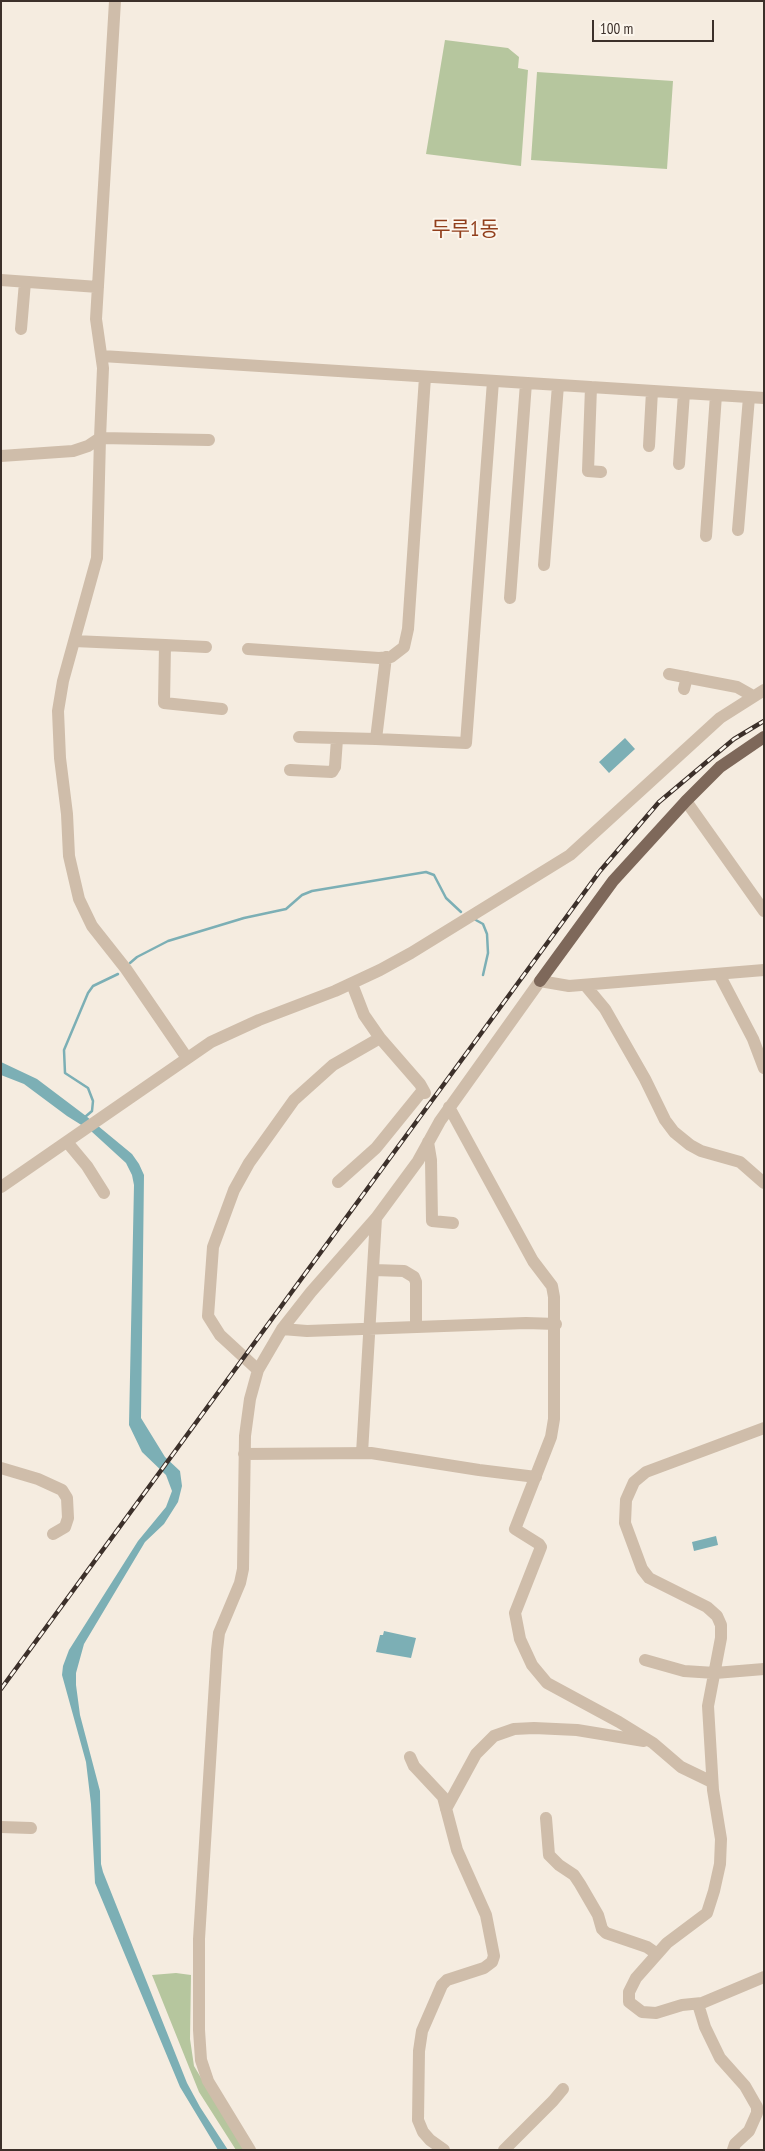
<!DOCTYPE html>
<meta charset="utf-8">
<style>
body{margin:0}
#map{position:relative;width:765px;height:2151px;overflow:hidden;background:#f5ece0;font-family:"PT Sans Narrow",sans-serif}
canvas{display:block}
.frame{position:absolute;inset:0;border:2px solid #3c302a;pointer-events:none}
.scale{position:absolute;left:592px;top:20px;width:122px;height:22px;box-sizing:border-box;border:2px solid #3c302a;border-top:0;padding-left:6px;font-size:15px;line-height:18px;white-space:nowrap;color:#3c302a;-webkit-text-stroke:4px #fcf6ed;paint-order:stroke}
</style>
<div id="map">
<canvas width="765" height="2151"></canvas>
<div class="frame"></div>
<div class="scale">100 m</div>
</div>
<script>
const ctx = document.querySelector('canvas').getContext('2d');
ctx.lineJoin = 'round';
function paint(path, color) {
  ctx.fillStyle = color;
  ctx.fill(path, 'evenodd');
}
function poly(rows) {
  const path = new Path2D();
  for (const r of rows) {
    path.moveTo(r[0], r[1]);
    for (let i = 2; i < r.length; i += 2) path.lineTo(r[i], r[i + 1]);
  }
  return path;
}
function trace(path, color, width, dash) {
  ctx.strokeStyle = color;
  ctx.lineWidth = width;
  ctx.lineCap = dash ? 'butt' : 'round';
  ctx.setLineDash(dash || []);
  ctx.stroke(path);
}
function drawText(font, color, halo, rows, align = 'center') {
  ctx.font = font + ' "PT Sans Narrow","Noto Sans KR",sans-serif';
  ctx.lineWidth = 4;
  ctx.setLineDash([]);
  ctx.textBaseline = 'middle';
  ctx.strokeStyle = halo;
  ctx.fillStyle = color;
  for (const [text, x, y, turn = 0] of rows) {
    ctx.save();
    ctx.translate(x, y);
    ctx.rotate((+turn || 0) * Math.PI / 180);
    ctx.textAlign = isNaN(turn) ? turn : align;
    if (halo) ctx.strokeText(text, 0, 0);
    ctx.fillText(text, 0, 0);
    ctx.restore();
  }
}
paint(poly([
 [445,40,508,48,519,57,518,68,528,70,521,166,426,154],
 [537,72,673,81,667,169,531,160],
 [176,1973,191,1975,190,2039,194,2066,244,2150,236,2150,199,2092,152,1975]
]), '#b6c69e');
paint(poly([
 [625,738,635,749,609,773,599,762],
 [1,1062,37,1079,86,1116,132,1154,139,1164,144,1175,141,1418,165,1457,180,1471,182,1486,178,1502,164,1524,145,1542,84,1644,76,1673,76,1685,80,1715,100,1791,101,1864,103,1872,187,2083,200,2107,228,2150,218,2150,180,2087,95,1883,91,1804,86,1762,62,1675,63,1666,69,1650,138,1541,166,1507,172,1491,166,1475,142,1452,129,1425,134,1185,132,1175,126,1163,91,1131,67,1116,24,1084,1,1075],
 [716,1536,718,1545,694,1551,692,1542],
 [384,1631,416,1638,411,1658,376,1652,380,1635,383,1635]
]), '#7cafb5');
trace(poly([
 [474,919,483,924,487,934,488,953,483,975],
 [130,963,137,957,168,941,244,918,286,909,302,895,312,891,426,872,434,875,446,898,461,912],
 [85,1117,92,1111,93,1101,88,1088,65,1073,64,1050,88,993,93,986,118,974]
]), '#7cafb5', 2.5);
trace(poly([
 [1,280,98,287],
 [21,329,25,282],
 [102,356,764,398],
 [591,387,588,471,601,472],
 [649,446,652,391],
 [1,456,73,451,88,446,100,438,103,368,96,319,115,1],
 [679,464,684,393],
 [738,530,749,397],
 [706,536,716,395],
 [544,565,558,385],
 [510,598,526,383],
 [74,641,165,645,164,703,222,709],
 [165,645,206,647],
 [248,649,379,658,391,657,404,647,408,629,425,377],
 [669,674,737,687,753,696],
 [684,689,687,677],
 [299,737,376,739,386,657],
 [376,739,466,743,493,381],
 [290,770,332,772,335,767,337,739],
 [686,801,764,911],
 [719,974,753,1039,764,1068],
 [352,984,364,1015,380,1038,420,1084,425,1093],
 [585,985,605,1009,645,1079,665,1120,674,1132,690,1145,701,1151,740,1162,764,1183],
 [187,1058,126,969,92,926,79,899,69,856,67,814,60,758,58,711,63,681,97,558,100,438,209,440],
 [449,1107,533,1261,552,1286,554,1297,554,1419,551,1437,515,1529,539,1544,541,1547,515,1613,520,1639,532,1665,547,1683,619,1722,653,1743,681,1767,712,1782],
 [67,1142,87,1166,104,1193],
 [428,1142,431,1160,432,1221,453,1223],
 [338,1182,376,1148,423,1090],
 [1,1187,211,1042,259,1020,335,991,380,970,411,953,570,855,720,718,764,690],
 [374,1270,404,1271,414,1277,416,1282,416,1327],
 [282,1329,307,1331,526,1323,556,1324],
 [258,1370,220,1335,208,1316,213,1247,234,1190,249,1163,294,1100,333,1065,380,1038],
 [764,1428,646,1472,634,1482,626,1500,625,1523,642,1569,649,1578,707,1607,717,1616,721,1625,721,1638,708,1706,713,1790,721,1839,720,1864,714,1891,707,1913,667,1943,636,1978,629,1992,629,2002,642,2012,656,2013,682,2005,702,2003,764,1977],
 [362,1453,376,1218],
 [244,1454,371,1453,479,1470,536,1477],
 [1,1468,38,1479,62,1490,67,1498,68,1518,65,1527,53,1534],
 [645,1660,684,1671,715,1673,764,1669],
 [410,1757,414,1766,443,1797,457,1850,486,1915,494,1956,492,1962,484,1968,447,1980,442,1985,422,2031,419,2051,418,2120,423,2132,430,2140,444,2150],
 [446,1809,476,1754,494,1736,514,1729,534,1728,577,1730,644,1741],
 [546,1818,549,1855,559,1865,574,1875,580,1884,598,1915,602,1929,606,1933,647,1947,657,1954],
 [1,1827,31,1828],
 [698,2004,705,2027,720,2058,745,2086,757,2107,757,2113,749,2131,735,2144,733,2150],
 [250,2150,208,2081,201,2060,199,2030,199,1939,217,1650,219,1633,240,1583,243,1569,245,1436,250,1399,258,1370,282,1329,311,1292,376,1218,418,1161,440,1121,540,981,569,986,764,970],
 [504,2150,553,2101,563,2089]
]), '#cfbdaa', 12);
trace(poly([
 [540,981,613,881,686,801,720,767,764,737]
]), '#7e685a', 12);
const rail = poly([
 [1,1689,600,871,659,802,734,739,764,721]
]);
trace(rail, '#3c302a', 4.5);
trace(rail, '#fcf6ed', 2.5, [8]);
drawText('21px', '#913f1c', '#fcf6ed', [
 ["두루1동",465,230]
]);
</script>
